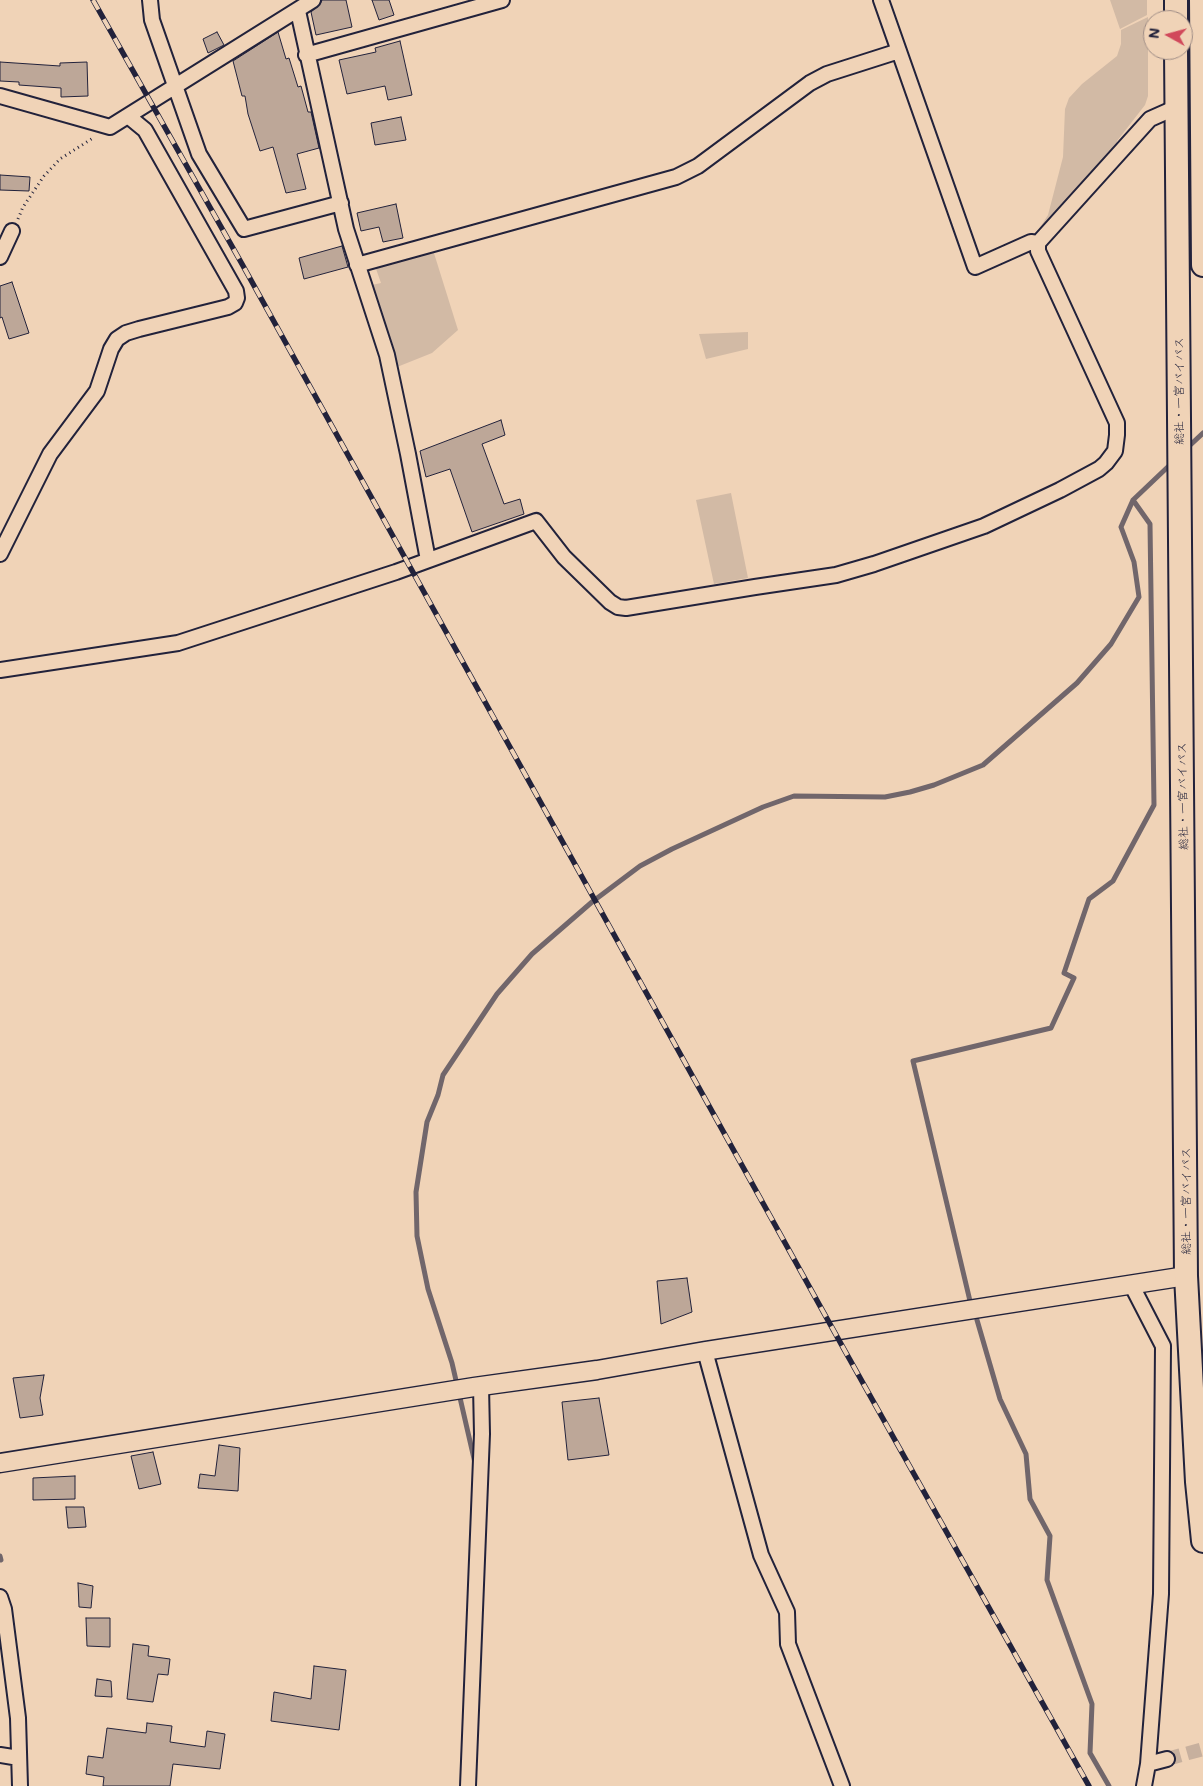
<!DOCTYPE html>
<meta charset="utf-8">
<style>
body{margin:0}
#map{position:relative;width:1203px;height:1786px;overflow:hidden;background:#f0d3b7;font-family:Mali,sans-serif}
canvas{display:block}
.north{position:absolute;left:1143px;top:10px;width:50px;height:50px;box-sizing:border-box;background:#f0d3b7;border:1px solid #9e8c85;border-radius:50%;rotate:277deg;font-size:14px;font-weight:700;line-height:20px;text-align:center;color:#22223b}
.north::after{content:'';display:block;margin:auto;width:18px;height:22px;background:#d1495b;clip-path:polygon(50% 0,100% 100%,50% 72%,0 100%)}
</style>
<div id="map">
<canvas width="1203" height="1786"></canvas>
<div class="north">N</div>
</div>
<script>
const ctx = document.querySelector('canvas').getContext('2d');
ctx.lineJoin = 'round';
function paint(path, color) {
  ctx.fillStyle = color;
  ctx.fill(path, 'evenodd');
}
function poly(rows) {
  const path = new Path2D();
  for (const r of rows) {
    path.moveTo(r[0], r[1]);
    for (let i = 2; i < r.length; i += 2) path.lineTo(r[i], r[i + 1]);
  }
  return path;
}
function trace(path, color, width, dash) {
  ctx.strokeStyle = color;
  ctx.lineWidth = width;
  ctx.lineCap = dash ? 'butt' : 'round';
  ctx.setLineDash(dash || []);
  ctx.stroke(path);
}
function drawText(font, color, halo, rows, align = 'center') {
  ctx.font = font + ' Mali,"Klee One",sans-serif';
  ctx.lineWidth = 4;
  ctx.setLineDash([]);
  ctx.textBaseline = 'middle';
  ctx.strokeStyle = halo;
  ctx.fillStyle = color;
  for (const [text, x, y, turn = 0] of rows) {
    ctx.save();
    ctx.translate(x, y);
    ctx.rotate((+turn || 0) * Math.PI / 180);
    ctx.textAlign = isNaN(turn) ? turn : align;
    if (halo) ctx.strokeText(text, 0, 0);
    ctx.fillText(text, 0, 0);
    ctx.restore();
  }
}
paint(poly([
 [1110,0,1147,0,1147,15,1120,29],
 [1148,17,1148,96,1145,105,1117,141,1117,145,1050,222,1039,229,1048,215,1063,157,1065,109,1069,98,1082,84,1117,56,1121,44,1121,30],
 [433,250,458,330,432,353,397,367,372,285,381,283,375,266],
 [748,332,748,349,706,359,699,334],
 [731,493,748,578,714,584,696,500]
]), '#d2baa5');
trace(poly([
 [1186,449,1203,433],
 [970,1301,913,1061,1051,1028,1074,978,1064,973,1089,899,1113,881,1154,805,1150,524,1133,500],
 [977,1320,1000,1399,1026,1454,1030,1499,1050,1536,1047,1580,1092,1704,1090,1753,1109,1786],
 [475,1463,452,1363,428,1289,417,1236,416,1192,427,1122,438,1095,443,1075,497,994,532,954,592,902,640,866,672,849,763,807,794,796,885,797,910,792,934,785,983,765,1077,683,1111,644,1139,597,1134,562,1121,527,1133,500,1173,462],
 [0,1556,1,1560]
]), '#71666b', 5);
const building = poly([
 [322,0,346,0,352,27,316,35,311,12,320,4,322,0],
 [372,0,389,0,394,15,379,20,372,0],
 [217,32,224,45,208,53,203,39,217,32],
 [278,32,286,59,289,58,298,87,301,86,308,112,311,112,319,148,297,154,306,189,286,193,273,147,260,151,248,114,245,96,242,96,233,61,278,32],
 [400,41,412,95,388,100,385,86,347,94,339,60,376,52,375,48,400,41],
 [0,62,60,66,60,63,87,62,88,96,61,97,61,88,19,85,19,82,0,81,0,62],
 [401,117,406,140,375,145,371,123,401,117],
 [0,175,30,177,29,191,0,190,0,175],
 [396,204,403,238,383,242,379,227,361,231,357,213,396,204],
 [342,246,348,267,304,279,299,258,342,246],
 [12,282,29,333,9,339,2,317,0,318,0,286,12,282],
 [501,420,505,435,482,444,504,504,520,499,524,514,472,532,450,469,426,477,420,451,501,420],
 [687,1278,692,1312,661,1324,657,1281,687,1278],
 [44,1375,40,1398,43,1415,20,1418,13,1378,44,1375],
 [599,1398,609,1455,568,1460,562,1402,599,1398],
 [219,1445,240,1448,238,1491,198,1488,200,1474,215,1476,219,1445],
 [153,1452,161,1484,139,1489,131,1456,153,1452],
 [75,1476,75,1499,33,1500,33,1478,75,1476],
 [66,1507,84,1507,86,1527,68,1528,66,1507],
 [78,1583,93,1586,91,1608,79,1607,78,1583],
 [86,1618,110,1618,110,1647,87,1646,86,1618],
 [133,1644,149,1646,148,1656,170,1659,168,1675,158,1674,153,1702,127,1699,133,1644],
 [314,1666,346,1670,339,1730,271,1721,274,1692,311,1699,314,1666],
 [97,1679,111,1681,112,1697,95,1696,97,1679],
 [147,1723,172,1726,170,1742,205,1747,207,1731,225,1734,220,1769,173,1764,170,1786,103,1786,104,1777,86,1774,88,1756,103,1758,107,1728,146,1733,147,1723]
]);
paint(building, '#bda798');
trace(building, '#22223b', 1);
trace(poly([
 [1167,1759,1203,1749]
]), '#c7b09e', 14, [14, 7]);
const minor = poly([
 [150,0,152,20,199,154,244,229,341,203],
 [881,0,975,267,1031,242,1038,243],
 [298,11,346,229,387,355,408,454,428,560],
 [306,55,502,0],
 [0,96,110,127,313,0],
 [0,257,12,231],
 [357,265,676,177,698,166,810,83,827,74,899,51],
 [0,554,50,454,97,391,111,349,117,339,126,333,139,329,228,307,235,303,237,298,236,291,145,130,128,116],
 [0,670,178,643,396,572,536,521,564,557,610,602,618,607,626,608,755,587,836,575,874,564,984,526,1060,490,1099,469,1106,463,1115,451,1117,435,1117,423,1038,251,1038,243,1150,119,1177,107],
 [1131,1284,1163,1346,1161,1594,1148,1764,1144,1786],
 [705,1351,761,1555,787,1612,788,1644,842,1786],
 [0,1597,4,1609,18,1718,20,1786],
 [0,1755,19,1758],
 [1148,1764,1167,1759],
 [468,1786,482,1434,481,1386]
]);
const tertiary = poly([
 [0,1463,474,1387,597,1370,705,1351,1186,1276]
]);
const trunk = poly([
 [1176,0,1176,20],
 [1201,0,1203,265],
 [1176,50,1186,1276,1197,1482,1203,1541]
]);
trace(minor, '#22223b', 18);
trace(tertiary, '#22223b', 21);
trace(trunk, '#22223b', 26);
trace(poly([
 [18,219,23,207,44,176,60,159,93,138]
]), '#22223b', 3, [1, 4]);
trace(minor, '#f0d3b7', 14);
trace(tertiary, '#f0d3b7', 18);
trace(trunk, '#f0d3b7', 22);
const rail = poly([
 [93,0,242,264,845,1351,1089,1786]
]);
trace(rail, '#22223b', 5.5);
trace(rail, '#f0d3b7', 4, [11]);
drawText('12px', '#22223b', '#f0d3b7', [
 ["総社・一宮バイパス",1179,391,-90],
 ["総社・一宮バイパス",1183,796,-91],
 ["総社・一宮バイパス",1186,1201,-90]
]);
</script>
